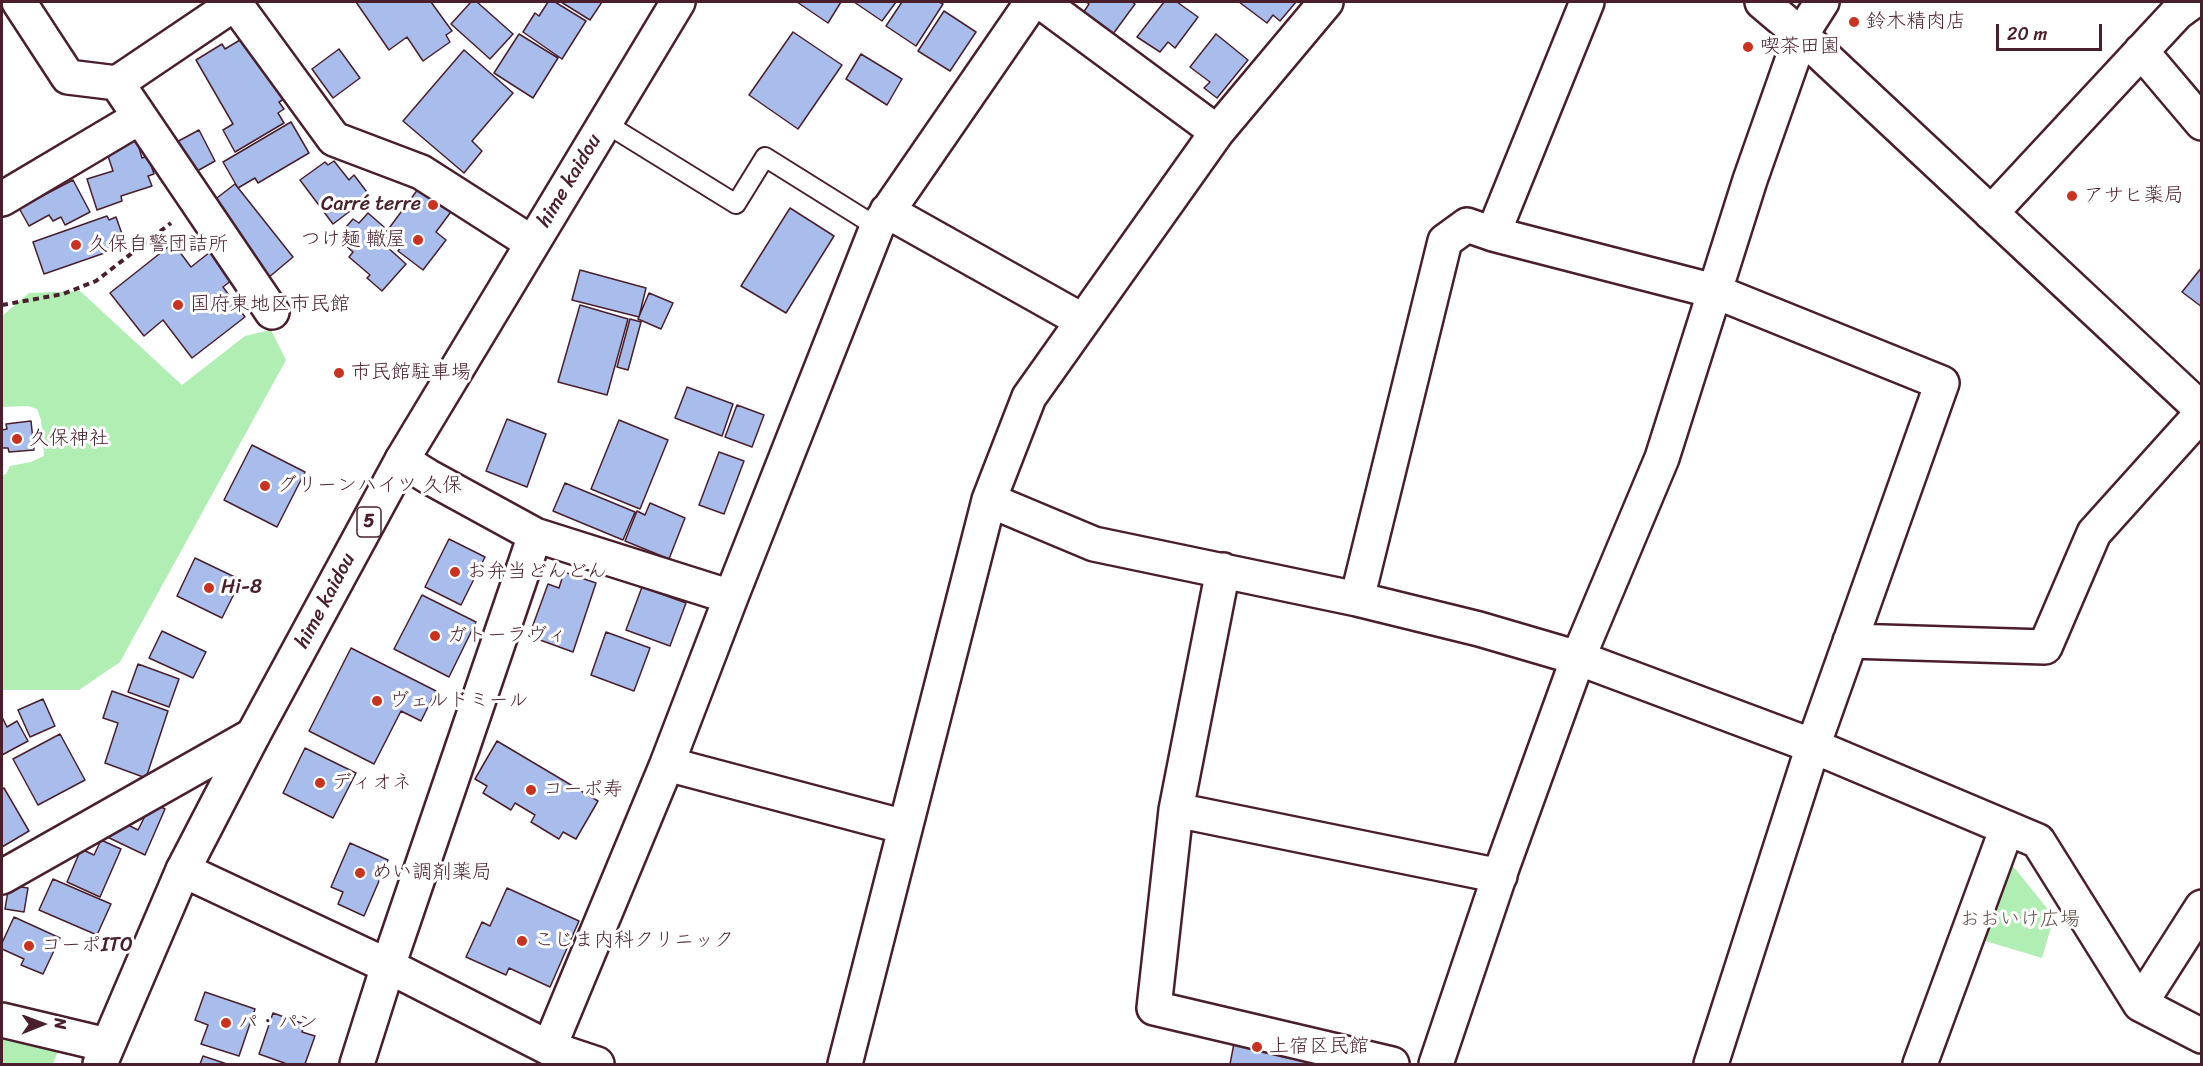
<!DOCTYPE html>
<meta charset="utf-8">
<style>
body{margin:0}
#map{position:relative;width:2203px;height:1066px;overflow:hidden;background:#fff;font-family:Sriracha,sans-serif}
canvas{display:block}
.frame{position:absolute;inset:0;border:3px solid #4a1f2b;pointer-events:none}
.north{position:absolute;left:12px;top:994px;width:60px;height:60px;-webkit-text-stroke:4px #fff;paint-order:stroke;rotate:89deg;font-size:16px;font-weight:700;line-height:24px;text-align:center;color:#4a1f2b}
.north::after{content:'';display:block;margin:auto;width:21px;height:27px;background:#4a1f2b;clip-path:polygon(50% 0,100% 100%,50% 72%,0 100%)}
.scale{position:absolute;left:1996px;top:24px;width:106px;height:27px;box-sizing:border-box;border:3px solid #4a1f2b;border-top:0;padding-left:8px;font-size:18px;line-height:21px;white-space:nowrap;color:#4a1f2b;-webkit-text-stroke:4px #fff;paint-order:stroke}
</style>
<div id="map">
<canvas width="2203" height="1066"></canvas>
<div class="frame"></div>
<div class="north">N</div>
<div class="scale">20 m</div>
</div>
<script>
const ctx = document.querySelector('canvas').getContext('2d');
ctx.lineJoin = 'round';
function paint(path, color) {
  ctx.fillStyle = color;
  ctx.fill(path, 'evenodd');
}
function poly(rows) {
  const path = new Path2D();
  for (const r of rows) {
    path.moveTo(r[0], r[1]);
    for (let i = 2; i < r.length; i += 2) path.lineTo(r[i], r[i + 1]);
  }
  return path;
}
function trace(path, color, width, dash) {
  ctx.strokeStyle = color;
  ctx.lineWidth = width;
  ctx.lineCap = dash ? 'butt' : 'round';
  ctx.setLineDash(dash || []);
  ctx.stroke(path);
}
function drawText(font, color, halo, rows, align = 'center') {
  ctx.font = font + ' Sriracha,"Klee One",sans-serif';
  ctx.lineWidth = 6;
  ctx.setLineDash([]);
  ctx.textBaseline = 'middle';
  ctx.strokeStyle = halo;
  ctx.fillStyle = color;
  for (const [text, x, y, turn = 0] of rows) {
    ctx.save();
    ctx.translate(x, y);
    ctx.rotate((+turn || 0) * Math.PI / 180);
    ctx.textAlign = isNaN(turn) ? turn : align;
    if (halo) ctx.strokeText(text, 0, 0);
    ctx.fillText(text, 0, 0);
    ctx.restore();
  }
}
paint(poly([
 [80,291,182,385,245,336,271,330,286,360,120,662,79,690,2,690,2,475,6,474,10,466,31,462,44,456,41,420,37,409,28,406,2,407,2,316,29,293],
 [2009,861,2054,917,2042,958,1982,940],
 [2,1025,63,1038,53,1064,2,1064]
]), '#b0eeb4');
const building = poly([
 [356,2,431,2,452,31,446,35,450,42,423,61,407,37,389,50,356,2],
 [471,2,477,2,513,34,490,59,451,24,471,2],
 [548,2,555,2,586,21,562,59,523,32,535,13,539,16,548,2],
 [561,2,602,2,590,20,561,2],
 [797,2,841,2,828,23,797,2],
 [854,2,896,2,882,21,854,2],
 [902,2,939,2,943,4,916,46,886,26,902,2],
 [1086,2,1132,2,1135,4,1113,34,1083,13,1089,4,1086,2],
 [1164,2,1177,2,1198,17,1175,48,1168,42,1160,52,1137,37,1164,2],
 [1239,2,1296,2,1280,21,1273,15,1267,23,1239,2],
 [944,11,976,32,950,71,918,51,944,11],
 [793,32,842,65,798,129,749,95,793,32],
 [250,34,294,93,279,102,284,109,278,113,284,123,235,152,223,130,233,124,196,60,222,44,225,49,250,34],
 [519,34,558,58,533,98,494,73,519,34],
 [1216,34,1248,60,1217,98,1204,88,1210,82,1190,67,1216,34],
 [339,49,360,78,333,98,312,69,339,49],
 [464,50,513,93,472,141,482,151,464,173,403,121,464,50],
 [861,54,902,79,887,105,846,79,861,54],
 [291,122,309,153,258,183,255,178,238,188,223,162,291,122],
 [199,130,215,161,190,175,173,144,199,130],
 [136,137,142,158,148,156,154,174,148,176,152,186,121,196,122,201,97,210,87,179,113,171,105,147,136,137],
 [334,161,349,180,354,175,370,196,333,224,300,180,325,162,328,165,334,161],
 [427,177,459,201,436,232,446,240,423,270,398,251,400,248,384,235,427,177],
 [73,180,90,212,65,225,61,217,53,221,49,215,29,226,19,208,73,180],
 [235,184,293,257,268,278,209,204,235,184],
 [790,208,834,236,786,313,741,286,790,208],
 [368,213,384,227,375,236,406,264,382,291,367,278,370,275,349,257,353,252,342,242,345,239,340,234,353,219,359,223,368,213],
 [107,216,109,220,116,217,122,234,114,237,119,248,44,274,33,242,107,216],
 [173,243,191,267,210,252,232,280,223,287,245,317,192,358,163,320,144,336,110,293,173,243],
 [2202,267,2202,307,2182,292,2202,267],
 [580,270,646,288,639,317,572,300,580,270],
 [649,293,673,303,661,329,638,319,649,293],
 [580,305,628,319,607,395,558,382,580,305],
 [630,319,641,322,628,370,617,367,630,319],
 [687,387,733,404,722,436,675,418,687,387],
 [737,405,764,415,752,447,725,437,737,405],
 [507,419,546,434,527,487,486,471,507,419],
 [619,420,668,440,640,509,591,489,619,420],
 [31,421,34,450,9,452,8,448,2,448,2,430,7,429,6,424,31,421],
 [252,445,305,472,277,527,224,500,252,445],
 [719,452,744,461,724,514,699,505,719,452],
 [565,483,635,512,623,540,553,511,565,483],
 [650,503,685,518,669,559,625,541,637,511,645,515,650,503],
 [449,539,485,557,461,605,425,587,449,539],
 [195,558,241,580,222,618,177,596,195,558],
 [564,572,596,583,573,652,529,636,548,584,559,588,564,572],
 [642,587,686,603,670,646,626,630,642,587],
 [422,595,476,622,449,677,394,649,422,595],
 [162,631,206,652,193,678,149,658,162,631],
 [606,632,650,648,634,691,591,675,606,632],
 [351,648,436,691,421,721,401,711,374,764,309,731,351,648],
 [138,664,179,679,169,707,128,692,138,664],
 [112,691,168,711,146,778,105,763,118,723,103,718,112,691],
 [43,699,55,726,30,737,18,710,43,699],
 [2,717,7,727,17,721,28,741,2,755,2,717],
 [60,734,85,780,38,805,13,759,60,734],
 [497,741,598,801,576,839,563,832,559,839,531,822,535,815,515,803,511,810,483,793,487,786,475,779,497,741],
 [305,748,356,773,333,818,283,793,305,748],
 [4,788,29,831,2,847,2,789,4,788],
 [152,802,165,809,145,855,101,834,120,821,138,830,152,802],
 [101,840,121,849,100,897,67,882,81,849,94,855,101,840],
 [350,843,388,860,364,916,338,904,343,892,331,887,350,843],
 [53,879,111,904,97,935,39,910,53,879],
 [9,885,28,888,24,912,5,909,9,885],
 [507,888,579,921,550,987,509,968,506,975,466,957,482,922,490,926,507,888],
 [14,917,60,938,43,974,21,965,24,959,2,949,2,943,14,917],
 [205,992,255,1009,239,1056,201,1044,208,1025,195,1020,205,992],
 [273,1013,304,1024,302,1032,315,1036,305,1064,287,1064,259,1054,273,1013],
 [1235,1038,1323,1064,1230,1064,1235,1038],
 [203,1056,227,1064,200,1064,203,1056]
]);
paint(building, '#a9bdec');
trace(building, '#4a1f2b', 1.5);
const service = poly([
 [605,123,736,204,765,157,877,227]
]);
const minor = poly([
 [19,2,68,77,117,83,237,2],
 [234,2,334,139,421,172,532,243],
 [1041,2,1217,132],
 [2141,51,2202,123],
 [117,83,272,312],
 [2,199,140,117],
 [887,211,1083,321],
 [1991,213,2177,13,2192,2],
 [1493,234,1587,2],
 [402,460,429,477,535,535,731,597],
 [989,500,1094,544,1357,599,1479,629,1578,658,1813,746,2038,841,2140,1004,2202,1036],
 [1223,570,1176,810,1154,1008,1392,1064],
 [1357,599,1445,241,1467,225,1493,234,1714,291,1942,383,1813,746,1711,1064],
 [1850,641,2045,647,2094,533,2202,413],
 [667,764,905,827],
 [1176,810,1500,876],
 [183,870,388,966,549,1048,597,1064],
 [2,877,253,735],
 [2140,1004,2202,907],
 [2,1020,107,1045],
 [549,1048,667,764,731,597,877,227,1032,2],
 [357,1064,388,966,535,535],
 [845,1064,989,500,1029,397,1217,132,1326,2],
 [1436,1064,1502,868,1578,658,1662,458,1750,180,1801,35,1822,2],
 [1920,1064,2007,828]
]);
const tertiary = poly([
 [1762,2,1801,35,2202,410]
]);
const primary = poly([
 [100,1064,183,870,253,735,402,460,678,2]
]);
trace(service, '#4a1f2b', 22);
trace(minor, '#4a1f2b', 38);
trace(tertiary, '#4a1f2b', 38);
trace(primary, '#4a1f2b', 38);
trace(poly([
 [2,305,63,294,96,281,171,223]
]), '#4a1f2b', 4, [6, 4.5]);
trace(service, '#fff', 18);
trace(minor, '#fff', 33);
trace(tertiary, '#fff', 33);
trace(primary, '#fff', 33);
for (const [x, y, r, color] of [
 [1854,22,6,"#c8321e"],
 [1748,47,6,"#c8321e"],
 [2072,196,6,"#c8321e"],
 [433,205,6,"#c8321e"],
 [418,240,6,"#c8321e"],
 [76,245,6,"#c8321e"],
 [178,305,6,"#c8321e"],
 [339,373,6,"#c8321e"],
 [17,439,6,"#c8321e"],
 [265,486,6,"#c8321e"],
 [455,572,6,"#c8321e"],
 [209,588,6,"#c8321e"],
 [435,636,6,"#c8321e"],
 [377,701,6,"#c8321e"],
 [320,783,6,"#c8321e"],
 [531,790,6,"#c8321e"],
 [360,873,6,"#c8321e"],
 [522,941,6,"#c8321e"],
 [29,946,6,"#c8321e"],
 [226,1023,6,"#c8321e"],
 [1257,1047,6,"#c8321e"]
]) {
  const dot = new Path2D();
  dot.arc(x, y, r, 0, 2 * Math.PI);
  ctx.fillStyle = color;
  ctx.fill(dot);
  trace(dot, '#fff', 2);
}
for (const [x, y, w] of [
 [369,522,24]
]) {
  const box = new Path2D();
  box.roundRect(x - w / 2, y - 15, w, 30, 4.5);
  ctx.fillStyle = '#fff';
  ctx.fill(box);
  trace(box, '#4a1f2b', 1.5);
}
drawText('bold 18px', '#4a1f2b', null, [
 ["5",369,522]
]);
drawText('20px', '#4a1f2b', '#fff', [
 ["鈴木精肉店",1866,22],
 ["喫茶田園",1760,47],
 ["アサヒ薬局",2084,196],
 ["Carré terre",421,205,"right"],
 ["つけ麺 轍屋",406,240,"right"],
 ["久保自警団詰所",88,245],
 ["国府東地区市民館",190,305],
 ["市民館駐車場",351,373],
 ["久保神社",29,439],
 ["グリーンハイツ 久保",277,486],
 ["お弁当どんどん",467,572],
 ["Hi-8",221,588],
 ["ガトーラヴィ",447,636],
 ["ヴェルドミール",389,701],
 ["ディオネ",332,783],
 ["コーポ寿",543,790],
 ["めい調剤薬局",372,873],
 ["こじま内科クリニック",534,941],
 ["コーポITO",41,946],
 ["パ・パン",238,1023],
 ["上宿区民館",1269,1047]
], 'left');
drawText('20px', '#4a1f2b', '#fff', [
 ["hime kaidou",570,181,-59],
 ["hime kaidou",326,601,-62]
]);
drawText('20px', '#64534d', '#fff', [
 ["おおいけ広場",2020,920]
]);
</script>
